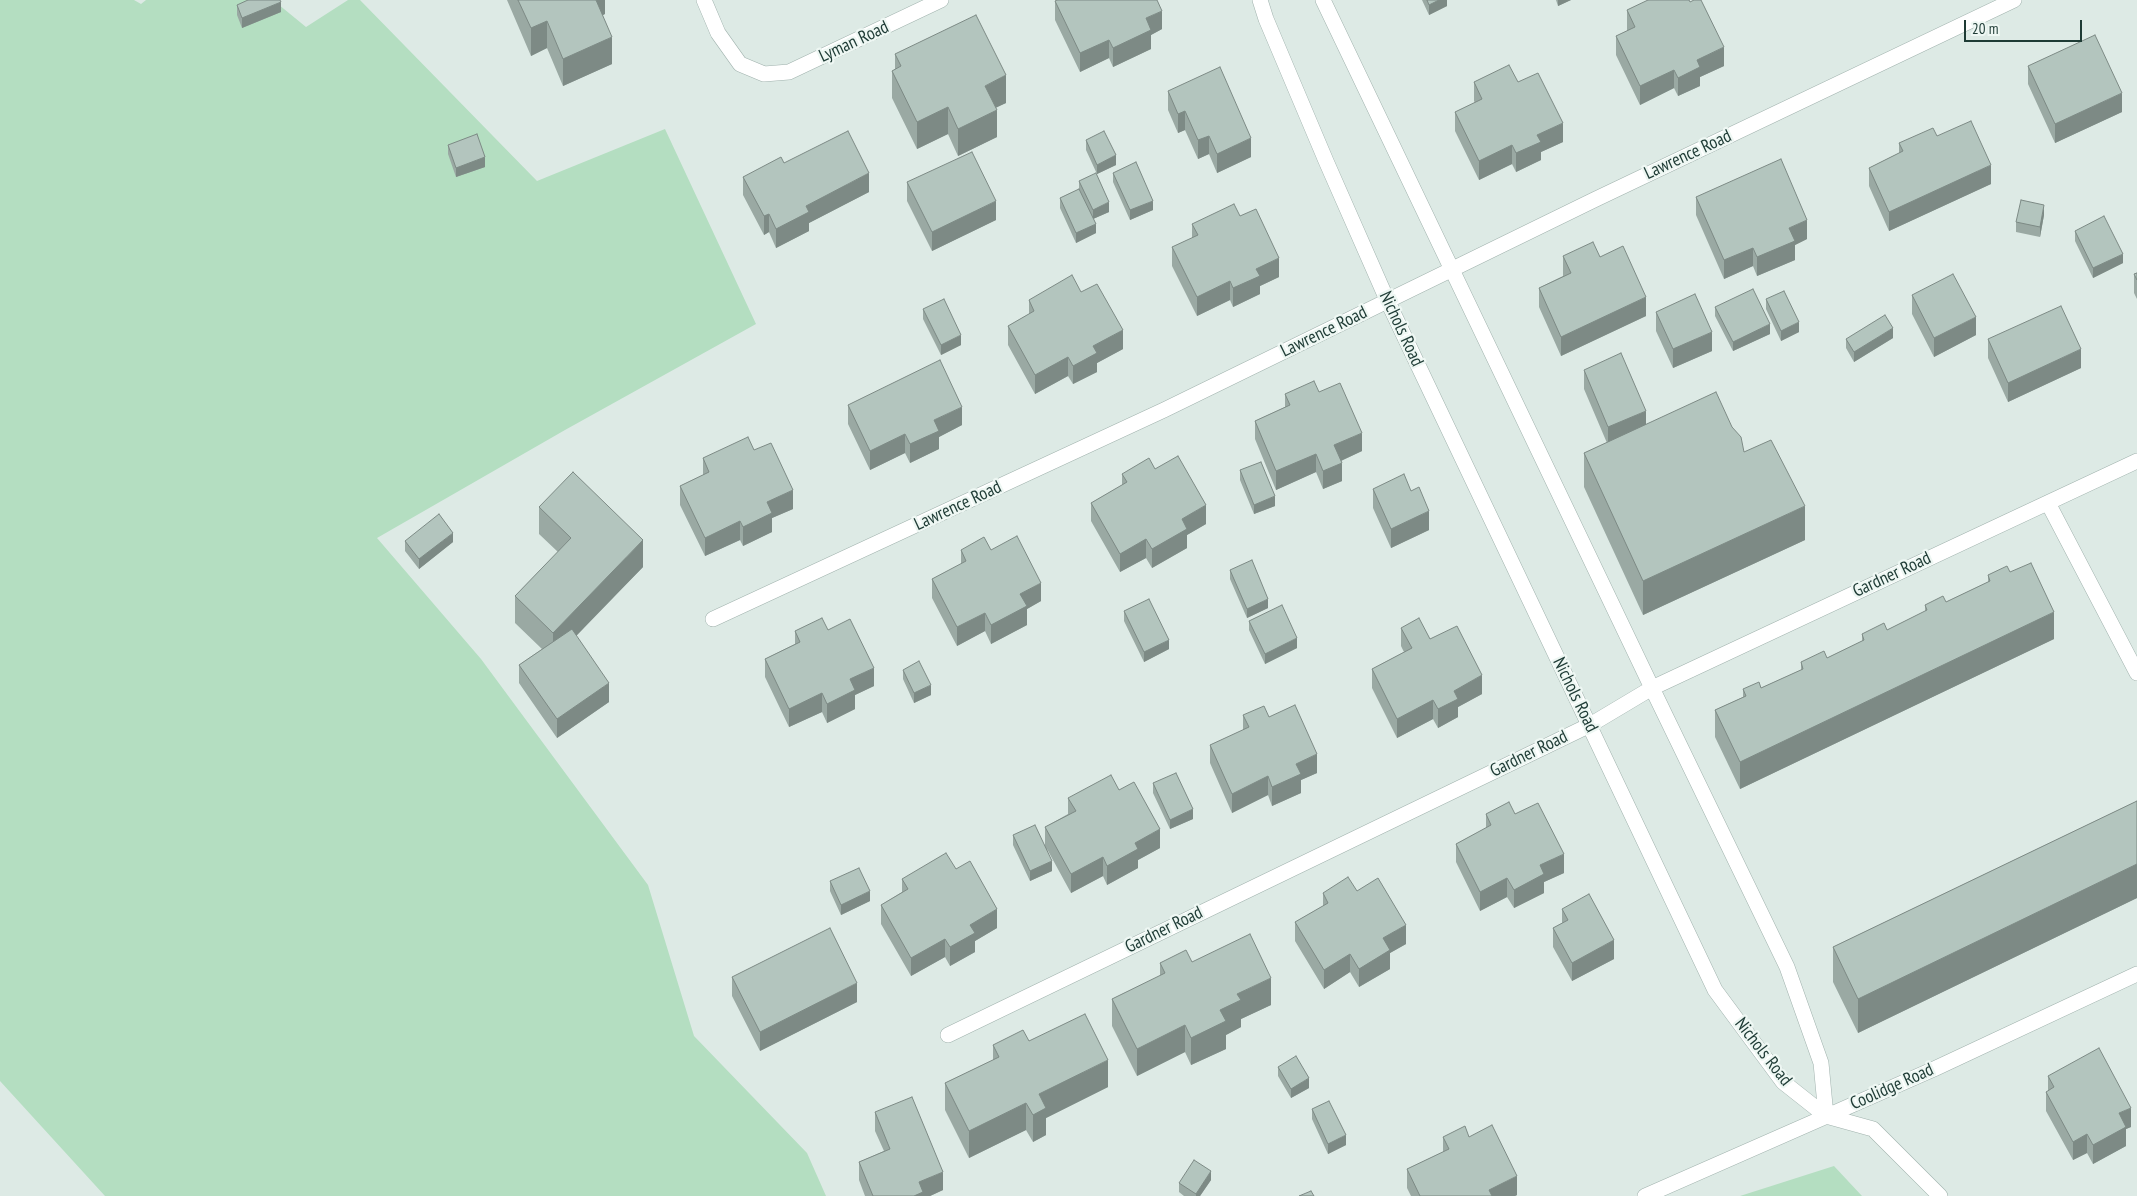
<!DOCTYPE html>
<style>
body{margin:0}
#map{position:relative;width:2137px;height:1196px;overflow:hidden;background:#ddeae5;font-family:"PT Sans Narrow",sans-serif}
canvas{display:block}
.scale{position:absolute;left:1964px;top:20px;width:118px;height:22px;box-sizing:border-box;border:2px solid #1e3b35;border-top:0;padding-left:6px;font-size:15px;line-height:18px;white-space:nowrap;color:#1e3b35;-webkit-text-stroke:4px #eef7f3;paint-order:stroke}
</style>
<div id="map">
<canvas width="2137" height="1196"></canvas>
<div class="scale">20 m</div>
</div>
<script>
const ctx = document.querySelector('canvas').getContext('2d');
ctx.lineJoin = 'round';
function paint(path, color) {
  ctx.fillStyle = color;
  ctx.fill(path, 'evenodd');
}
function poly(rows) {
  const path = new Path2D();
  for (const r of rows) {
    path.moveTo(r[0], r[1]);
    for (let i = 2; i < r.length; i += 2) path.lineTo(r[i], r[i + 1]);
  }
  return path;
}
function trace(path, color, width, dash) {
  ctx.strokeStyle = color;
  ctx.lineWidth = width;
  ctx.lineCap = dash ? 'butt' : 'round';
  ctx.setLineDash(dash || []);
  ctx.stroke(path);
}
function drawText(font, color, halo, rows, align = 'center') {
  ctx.font = font + ' "PT Sans Narrow",sans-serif';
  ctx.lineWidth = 4.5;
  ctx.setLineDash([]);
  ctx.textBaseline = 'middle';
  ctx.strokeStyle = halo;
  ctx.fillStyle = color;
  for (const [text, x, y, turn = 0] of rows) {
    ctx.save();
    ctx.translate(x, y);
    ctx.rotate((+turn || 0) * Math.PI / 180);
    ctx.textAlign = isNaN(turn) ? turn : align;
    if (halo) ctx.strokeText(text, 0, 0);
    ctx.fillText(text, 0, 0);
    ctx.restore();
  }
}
paint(poly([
 [0,0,134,0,141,4,146,0,273,0,306,27,348,0,360,0,537,181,665,129,756,324,565,430,377,538,481,659,648,885,694,1036,807,1153,826,1196,105,1196,0,1081],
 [1834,1166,1862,1196,1740,1196]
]), '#b4dec1');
const minor = poly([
 [704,0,718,33,740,64,764,74,789,72,941,0],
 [1260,0,1266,19,1326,161,1388,302,1715,990,1783,1082,1826,1116,1873,1129,1940,1196],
 [1323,0,1652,688,1787,967,1821,1063,1826,1116],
 [2048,503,2137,673],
 [713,619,1164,410,1596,199,2014,0],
 [948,1035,1590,725,1652,688,2137,461],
 [1645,1196,1934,1069,2137,974]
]);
trace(minor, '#a0b2ad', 16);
trace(minor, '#fff', 15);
paint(poly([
 [507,0,605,0,605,14,602,15,612,64,563,86,547,48,531,56],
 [1422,0,1447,0,1447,6,1429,15],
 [1556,0,1571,0,1558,6],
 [1055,1,1162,29,1151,35,1151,49,1113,67,1109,58,1080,72,1055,20],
 [237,5,281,12,242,28,237,15],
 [1627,10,1724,66,1700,77,1700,86,1678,96,1674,88,1640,105,1616,55,1616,36,1627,31],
 [895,54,1006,103,996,107,997,137,958,156,948,134,917,149,892,98,892,71,895,69],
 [2028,66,2122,112,2055,143,2028,84],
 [1474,82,1518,82,1563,142,1541,152,1541,160,1516,172,1512,164,1479,180,1455,131,1455,112,1475,103,1474,101],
 [1168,91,1251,157,1217,173,1209,154,1198,159,1185,130,1178,133,1168,110],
 [1937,136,1991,184,1889,231,1869,186,1869,168,1899,153,1899,143],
 [1086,140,1116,165,1097,174,1086,150],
 [448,145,485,167,456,177,448,154],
 [784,163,869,192,809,223,809,231,776,248,769,232,764,235,743,195,743,177],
 [1113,173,1153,210,1130,220,1113,182],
 [1079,181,1109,212,1093,219,1096,233,1076,243,1060,208,1060,198,1079,189],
 [907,182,996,220,932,251,907,201],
 [1696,197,1807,239,1795,245,1795,260,1757,276,1753,266,1724,279,1696,215],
 [2044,215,2040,237,2016,232,2016,222],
 [1240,216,1279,277,1260,286,1260,294,1233,307,1230,300,1197,316,1172,266,1172,247,1192,238,1192,224],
 [2075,231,2123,263,2093,278,2075,241],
 [1563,256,1600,257,1646,316,1561,356,1539,307,1539,288,1563,276],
 [2137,273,2137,299,2134,293,2134,274],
 [1081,292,1123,349,1097,363,1097,372,1073,384,1068,376,1035,394,1008,345,1008,326,1029,314,1029,300],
 [1912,295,1976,335,1934,357,1912,314],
 [1766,299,1799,332,1781,341,1766,309],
 [1715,307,1770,334,1733,351,1715,316],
 [923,309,961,345,941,355,923,319],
 [1656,312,1712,351,1673,368,1656,331],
 [1893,338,1854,362,1846,348,1846,339],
 [1988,339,2081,368,2008,402,1988,358],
 [1584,370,1646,424,1744,452,1805,540,1643,615,1584,487,1584,453,1607,443,1584,389],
 [1319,392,1362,451,1341,461,1342,481,1323,489,1316,472,1276,490,1255,439,1255,421,1285,407,1285,394],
 [848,405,962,425,939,437,939,449,910,463,905,453,870,470,848,424],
 [754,450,793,509,772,518,772,532,743,546,740,540,705,556,680,505,680,486,703,475,703,458],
 [1155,469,1206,524,1187,535,1187,548,1152,568,1146,558,1120,572,1091,521,1091,503,1122,485,1122,474],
 [1240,470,1275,506,1254,514,1240,480],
 [1373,489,1411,491,1429,530,1391,548,1373,508],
 [539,507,643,567,576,635,609,702,557,738,519,683,519,665,542,649,515,623,515,596,558,552,539,534],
 [405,541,453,542,419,569,405,551],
 [961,550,991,550,1041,601,1027,609,1027,625,991,644,985,631,957,646,932,598,932,579,961,564],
 [1230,570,1268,608,1247,618,1230,579],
 [2010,572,2054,639,1740,789,1715,737,1715,710,1743,697,1743,689,1761,688,1801,670,1801,662,1827,658,1862,641,1862,634,1887,630,1925,612,1925,605,1946,602,1988,582,1988,575],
 [1124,611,1169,649,1144,662,1124,621],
 [1249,621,1297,648,1265,664,1249,630],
 [1401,628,1430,639,1482,694,1458,707,1458,717,1438,728,1433,719,1397,738,1372,688,1372,669,1404,652,1401,646],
 [828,630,874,686,855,695,855,709,827,723,822,712,789,727,765,677,765,659,795,644,795,631],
 [903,670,931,695,914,703,903,679],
 [1243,715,1269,717,1317,773,1301,780,1301,793,1272,806,1268,795,1232,813,1210,763,1210,745,1243,730],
 [1153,783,1193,819,1170,829,1153,793],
 [1119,790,1160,848,1138,860,1138,868,1107,885,1103,876,1071,893,1047,849,1052,871,1030,881,1013,845,1013,835,1045,845,1045,827,1068,814,1068,798],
 [2137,801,2137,898,1858,1033,1833,982,1833,947],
 [1486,814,1515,814,1564,873,1544,882,1544,893,1514,908,1507,897,1480,911,1456,862,1456,844,1486,828],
 [956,869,997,928,975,941,975,952,950,966,945,957,911,976,881,924,881,905,902,892,902,879],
 [830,881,870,901,841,915,830,891],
 [1357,891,1406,944,1390,953,1390,969,1359,987,1350,972,1324,989,1295,941,1295,922,1323,906,1323,893],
 [1562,909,1614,959,1572,981,1553,947,1553,928,1562,923],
 [1192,962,1271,1005,1241,1019,1241,1027,1226,1035,1226,1049,1191,1065,1185,1052,1137,1076,1112,1026,1112,999,1160,976,1160,963],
 [732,977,857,1002,760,1051,732,996],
 [1029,1041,1108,1087,1046,1118,1046,1135,1033,1142,1026,1130,969,1158,945,1110,945,1083,993,1060,993,1045],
 [1278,1067,1309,1088,1291,1098,1278,1076],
 [2048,1076,2131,1127,2126,1129,2126,1146,2093,1164,2087,1153,2073,1160,2046,1111,2046,1092,2048,1091],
 [1312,1109,1346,1145,1328,1154,1312,1119],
 [875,1112,943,1190,930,1196,865,1196,859,1180,859,1162,884,1151,875,1131],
 [1443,1137,1469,1137,1517,1195,1515,1196,1411,1196,1407,1188,1407,1169,1443,1152],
 [1211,1180,1200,1196,1184,1196,1179,1192,1179,1183]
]), '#9aa9a3');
paint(poly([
 [593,0,605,0,605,14,593,20],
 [1439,0,1447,0,1447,6,1429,15,1429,5],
 [1558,0,1571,0,1558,6],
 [281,2,281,12,242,28,242,18],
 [1162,11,1162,29,1151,35,1151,49,1113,67,1113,48,1146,18],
 [547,21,547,48,531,56,531,28],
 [612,37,612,64,563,86,563,59],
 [1109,40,1109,58,1080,72,1080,53],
 [1724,47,1724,66,1700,77,1700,86,1678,96,1678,78,1697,60],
 [1674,70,1674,88,1640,105,1640,86],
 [1006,75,1006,103,985,113,985,86],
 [2122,93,2122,112,2055,143,2055,124],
 [948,107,948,134,917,149,917,122],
 [997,110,997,137,958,156,958,129],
 [1185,111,1185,130,1178,133,1178,114],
 [1563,123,1563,142,1541,152,1541,160,1516,172,1516,153,1537,135],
 [1209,136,1209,154,1198,159,1198,140],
 [1251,138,1251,157,1217,173,1217,154],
 [1512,145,1512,164,1479,180,1479,161],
 [1116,155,1116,165,1097,174,1097,165],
 [485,157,485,167,456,177,456,168],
 [1991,165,1991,184,1889,231,1889,212],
 [869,173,869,192,809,223,809,231,776,248,776,229,806,206],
 [996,201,996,220,932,251,932,232],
 [1153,201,1153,210,1130,220,1130,210],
 [1109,202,1109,212,1093,219,1093,210],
 [2044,205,2044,215,2040,237,2040,227],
 [769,214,769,232,764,235,764,216],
 [1807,220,1807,239,1795,245,1795,260,1757,276,1757,257,1789,228],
 [1096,224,1096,233,1076,243,1076,233],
 [1753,248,1753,266,1724,279,1724,260],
 [2123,254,2123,263,2093,278,2093,268],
 [1279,258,1279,277,1260,286,1260,294,1233,307,1233,288,1256,269],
 [1230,281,1230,300,1197,316,1197,297],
 [1646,297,1646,316,1561,356,1561,337],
 [1976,317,1976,335,1934,357,1934,338],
 [1799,322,1799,332,1781,341,1781,331],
 [1770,324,1770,334,1733,351,1733,342],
 [1893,328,1893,338,1854,362,1854,352],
 [1123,330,1123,349,1097,363,1097,372,1073,384,1073,366,1093,346],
 [1712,332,1712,351,1673,368,1673,349],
 [961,335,961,345,941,355,941,345],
 [2081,349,2081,368,2008,402,2008,383],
 [1068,357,1068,376,1035,394,1035,375],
 [962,407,962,425,939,437,939,449,910,463,910,444,934,420],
 [1646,411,1646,429,1608,446,1608,427],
 [1362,433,1362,451,1334,464,1334,445],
 [905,434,905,453,870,470,870,451],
 [1316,454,1316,472,1276,490,1276,471],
 [1342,463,1342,481,1323,489,1323,471],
 [793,490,793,509,772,518,772,532,743,546,743,527,767,502],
 [1275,496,1275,506,1254,514,1254,505],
 [1206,505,1206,524,1187,535,1187,548,1152,568,1152,549,1182,519],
 [1805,506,1805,540,1643,615,1643,581],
 [1429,511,1429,530,1391,548,1391,529],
 [740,521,740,540,705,556,705,538],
 [453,533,453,542,419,569,419,559],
 [1146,539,1146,558,1120,572,1120,554],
 [643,540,643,567,553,660,553,633],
 [1041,583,1041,601,1027,609,1027,625,991,644,991,625,1020,594],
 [1268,599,1268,608,1247,618,1247,609],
 [2054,612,2054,639,1740,789,1740,762],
 [985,613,985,631,957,646,957,627],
 [1297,638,1297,648,1265,664,1265,654],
 [1169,640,1169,649,1144,662,1144,652],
 [874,668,874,686,855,695,855,709,827,723,827,704,850,679],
 [1482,675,1482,694,1458,707,1458,717,1438,728,1438,709,1454,691],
 [609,683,609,702,557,738,557,719],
 [931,685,931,695,914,703,914,693],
 [822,693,822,712,789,727,789,709],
 [1433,700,1433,719,1397,738,1397,719],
 [1317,754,1317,773,1301,780,1301,793,1272,806,1272,787,1296,764],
 [1268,776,1268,795,1232,813,1232,794],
 [1193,809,1193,819,1170,829,1170,820],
 [1160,829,1160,848,1138,860,1138,868,1107,885,1107,866,1135,843],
 [1564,854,1564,873,1544,882,1544,893,1514,908,1514,890,1540,865],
 [1103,857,1103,876,1071,893,1071,874],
 [1052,861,1052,871,1030,881,1030,871],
 [2137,864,2137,898,1858,1033,1858,999],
 [1507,878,1507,897,1480,911,1480,892],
 [870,891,870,901,841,915,841,905],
 [997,909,997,928,975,941,975,952,950,966,950,947,970,925],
 [1406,925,1406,944,1390,953,1390,969,1359,987,1359,969,1383,938],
 [945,939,945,957,911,976,911,958],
 [1614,940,1614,959,1572,981,1572,963],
 [1350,954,1350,972,1324,989,1324,970],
 [1271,978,1271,1005,1241,1019,1241,1027,1226,1035,1226,1049,1191,1065,1191,1038,1237,994],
 [857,983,857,1002,760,1051,760,1032],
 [1185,1025,1185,1052,1137,1076,1137,1049],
 [1108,1060,1108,1087,1046,1118,1046,1135,1033,1142,1033,1115,1039,1094],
 [1309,1078,1309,1088,1291,1098,1291,1089],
 [1026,1103,1026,1130,969,1158,969,1131],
 [2131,1108,2131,1127,2126,1129,2126,1146,2093,1164,2093,1145,2119,1113],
 [2087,1134,2087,1153,2073,1160,2073,1142],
 [1346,1135,1346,1145,1328,1154,1328,1144],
 [1211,1171,1211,1180,1200,1196,1196,1196,1196,1194],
 [943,1172,943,1190,930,1196,914,1196,919,1182],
 [1517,1176,1517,1195,1515,1196,1489,1196,1489,1190]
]), '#7d8a85');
const building = poly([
 [248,0,280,0,281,2,242,18,237,5,248,0],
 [518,0,596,0,612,37,563,59,547,21,531,28,518,0],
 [1057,0,1157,0,1162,11,1146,18,1151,30,1113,48,1109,40,1080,53,1055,1,1057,0],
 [1427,0,1439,0,1429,5,1427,0],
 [1648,0,1689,0,1690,2,1694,0,1701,0,1724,47,1697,60,1700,67,1678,78,1674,70,1640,86,1616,36,1635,27,1627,10,1648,0],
 [976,15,1006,75,985,86,997,110,958,129,948,107,917,122,892,71,901,66,895,54,976,15],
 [2095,35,2122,93,2055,124,2028,66,2095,35],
 [1509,65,1518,82,1538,73,1563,123,1537,135,1541,142,1516,153,1512,145,1479,161,1455,112,1482,99,1474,82,1509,65],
 [1220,67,1251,138,1217,154,1209,136,1198,140,1185,111,1178,114,1168,91,1220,67],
 [1971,121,1991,165,1889,212,1869,168,1903,151,1899,143,1933,128,1937,136,1971,121],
 [848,131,869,173,806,206,809,212,776,229,769,214,764,216,743,177,781,157,784,163,848,131],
 [1104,131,1116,155,1097,165,1086,140,1104,131],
 [477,134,485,157,456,168,448,145,477,134],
 [972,152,996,201,932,232,907,182,972,152],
 [1781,159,1807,220,1789,228,1795,241,1757,257,1753,248,1724,260,1696,197,1781,159],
 [1136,162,1153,201,1130,210,1113,173,1136,162],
 [1096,173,1109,202,1093,210,1079,181,1096,173],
 [1079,189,1096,224,1076,233,1060,198,1079,189],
 [2021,200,2044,205,2040,227,2016,222,2021,200],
 [1234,204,1240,216,1256,209,1279,258,1256,269,1260,276,1233,288,1230,281,1197,297,1172,247,1198,235,1192,224,1234,204],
 [2104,216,2123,254,2093,268,2075,231,2104,216],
 [1593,242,1600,257,1623,246,1646,297,1561,337,1539,288,1571,273,1563,256,1593,242],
 [2137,273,2137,280,2134,274,2137,273],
 [1953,274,1976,317,1934,338,1912,295,1953,274],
 [1072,275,1081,292,1097,284,1123,330,1093,346,1097,353,1073,366,1068,357,1035,375,1008,326,1034,311,1029,300,1072,275],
 [1753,289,1770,324,1733,342,1715,307,1753,289],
 [1784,291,1799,322,1781,331,1766,299,1784,291],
 [1695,294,1712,332,1673,349,1656,312,1695,294],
 [944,299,961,335,941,345,923,309,944,299],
 [2061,306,2081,349,2008,383,1988,339,2061,306],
 [1885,315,1893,328,1854,352,1846,339,1885,315],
 [1621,353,1646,411,1608,427,1584,370,1621,353],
 [940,360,962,407,934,420,939,431,910,444,905,434,870,451,848,405,940,360],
 [1314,381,1319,392,1340,383,1362,433,1334,445,1342,463,1323,471,1316,454,1276,471,1255,421,1290,405,1285,394,1314,381],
 [1716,392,1732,427,1741,437,1744,452,1771,440,1805,506,1643,581,1584,453,1716,392],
 [748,437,754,450,771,443,793,490,767,502,772,513,743,527,740,521,705,538,680,486,709,472,703,458,748,437],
 [1178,456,1206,505,1182,519,1187,529,1152,549,1146,539,1120,554,1091,503,1127,482,1122,474,1149,458,1155,469,1178,456],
 [1261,462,1275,496,1254,505,1240,470,1261,462],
 [573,472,643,540,553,633,515,596,571,538,539,507,573,472],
 [1404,474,1411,491,1419,487,1429,511,1391,529,1373,489,1404,474],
 [439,514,453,533,419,559,405,541,439,514],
 [1017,536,1041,583,1020,594,1027,606,991,625,985,613,957,627,932,579,966,561,961,550,984,537,991,550,1017,536],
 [1252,560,1268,599,1247,609,1230,570,1252,560],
 [2031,563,2054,612,1740,762,1715,710,1746,696,1743,689,1759,682,1761,688,1803,669,1801,662,1824,651,1827,658,1864,640,1862,634,1884,623,1887,630,1927,610,1925,605,1943,596,1946,602,1990,581,1988,575,2007,566,2010,572,2031,563],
 [1149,599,1169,640,1144,652,1124,611,1149,599],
 [1282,605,1297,638,1265,654,1249,621,1282,605],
 [822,618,828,630,850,619,874,668,850,679,855,690,827,704,822,693,789,709,765,659,800,642,795,631,822,618],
 [1419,618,1430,639,1457,626,1482,675,1454,691,1458,699,1438,709,1433,700,1397,719,1372,669,1412,648,1401,628,1419,618],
 [572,629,609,683,557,719,519,665,572,629],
 [919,661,931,685,914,693,903,670,919,661],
 [1295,705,1317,754,1296,764,1301,774,1272,787,1268,776,1232,794,1210,745,1249,727,1243,715,1264,706,1269,717,1295,705],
 [1176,773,1193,809,1170,820,1153,783,1176,773],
 [1111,775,1119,790,1134,782,1160,829,1135,843,1138,849,1107,866,1103,857,1071,874,1045,827,1076,811,1068,798,1111,775],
 [2137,801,2137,864,1858,999,1833,947,2137,801],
 [1509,802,1515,814,1538,803,1564,854,1540,865,1544,874,1514,890,1507,878,1480,892,1456,844,1491,825,1486,814,1509,802],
 [1035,825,1052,861,1030,871,1013,835,1035,825],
 [946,853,956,869,970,861,997,909,970,925,975,933,950,947,945,939,911,958,881,905,908,889,902,879,946,853],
 [859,868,870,891,841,905,830,881,859,868],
 [1348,877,1357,891,1378,878,1406,925,1383,938,1390,950,1359,969,1350,954,1324,970,1295,922,1328,903,1323,893,1348,877],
 [1589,894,1614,940,1572,963,1553,928,1568,920,1562,909,1589,894],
 [830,928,857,983,760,1032,732,977,830,928],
 [1250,934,1271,978,1237,994,1241,1000,1220,1010,1226,1021,1191,1038,1185,1025,1137,1049,1112,999,1165,973,1160,963,1186,950,1192,962,1250,934],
 [1085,1014,1108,1060,1039,1094,1046,1108,1033,1115,1026,1103,969,1131,945,1083,999,1057,993,1045,1023,1030,1029,1041,1085,1014],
 [2099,1048,2131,1108,2119,1113,2126,1127,2093,1145,2087,1134,2073,1142,2046,1092,2054,1087,2048,1076,2099,1048],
 [1296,1056,1309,1078,1291,1089,1278,1067,1296,1056],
 [912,1097,943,1172,919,1182,923,1192,914,1196,873,1196,859,1162,890,1149,875,1112,912,1097],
 [1329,1101,1346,1135,1328,1144,1312,1109,1329,1101],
 [1492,1125,1517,1176,1489,1190,1492,1196,1420,1196,1407,1169,1449,1149,1443,1137,1465,1126,1469,1137,1492,1125],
 [1194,1160,1211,1171,1196,1194,1179,1183,1194,1160],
 [1311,1191,1314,1196,1299,1196,1311,1191]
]);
paint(building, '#b3c5be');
trace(building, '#7d8a85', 1);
drawText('18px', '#1e3b35', '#eef7f3', [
 ["Lyman Road",854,42,-25],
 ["Lawrence Road",1688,155,-25],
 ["Nichols Road",1401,329,65],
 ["Lawrence Road",1324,332,-26],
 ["Lawrence Road",958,506,-25],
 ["Gardner Road",1892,575,-25],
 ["Nichols Road",1575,695,64],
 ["Gardner Road",1529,754,-26],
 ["Gardner Road",1164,930,-26],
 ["Nichols Road",1763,1052,52],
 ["Coolidge Road",1892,1087,-24]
]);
</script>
